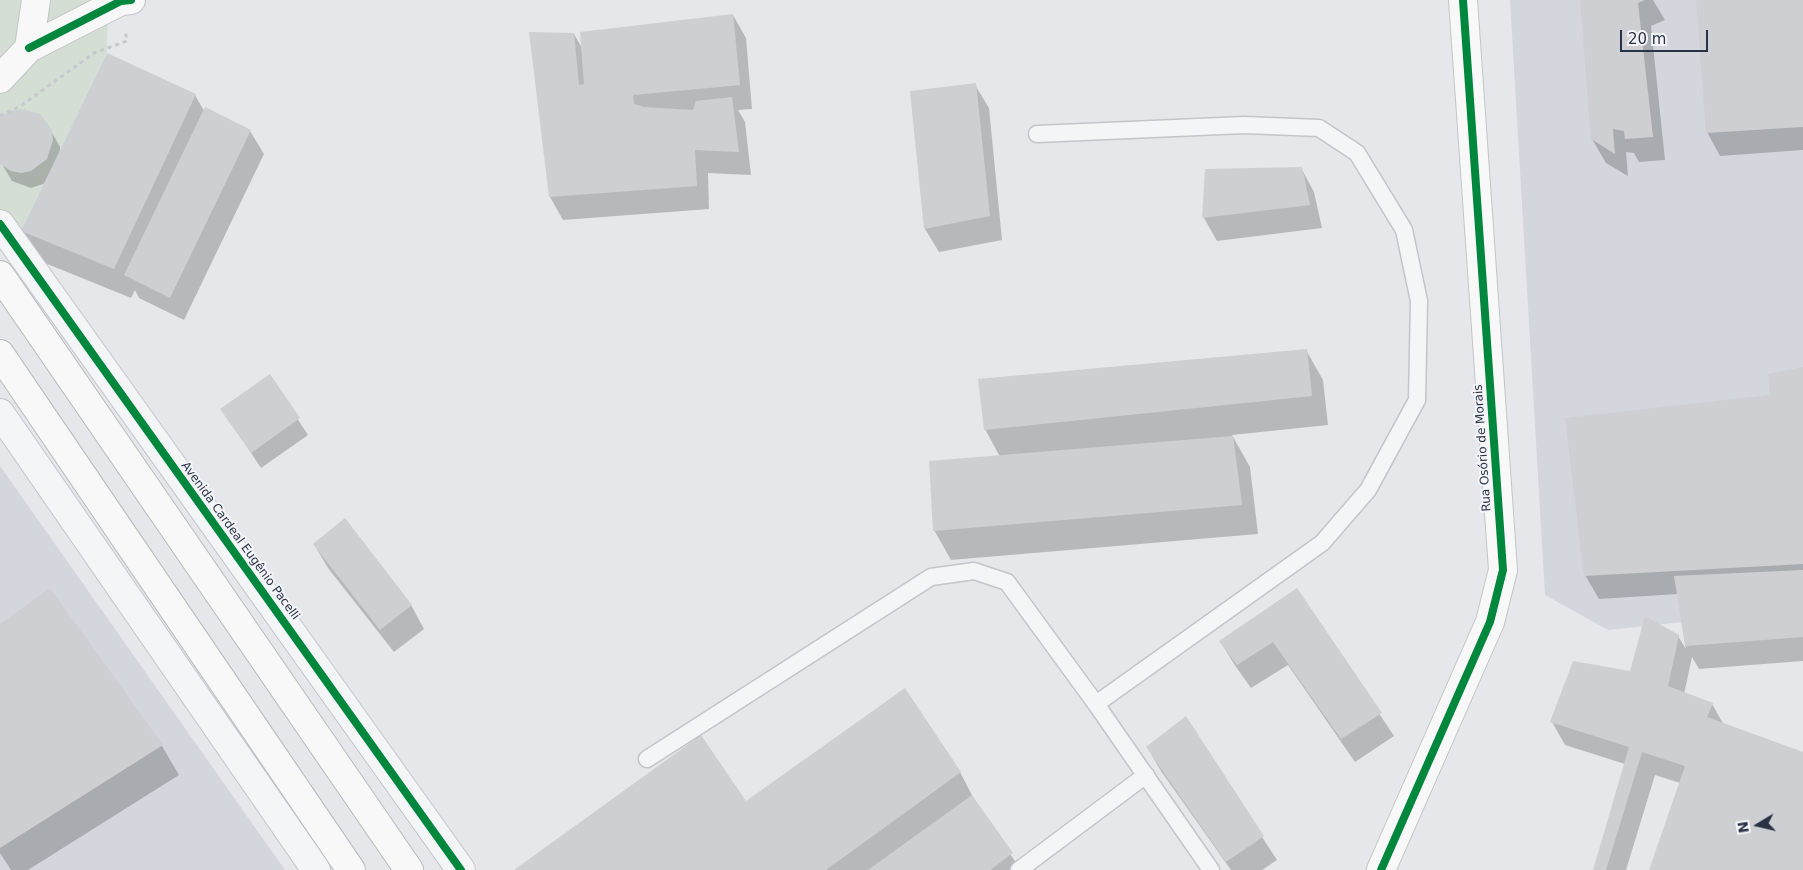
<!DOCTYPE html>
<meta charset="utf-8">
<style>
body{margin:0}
#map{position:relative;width:1803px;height:870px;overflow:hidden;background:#e5e7ea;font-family:"DejaVu Sans",sans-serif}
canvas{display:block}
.north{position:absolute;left:1733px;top:800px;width:50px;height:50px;-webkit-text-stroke:4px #f3f5f9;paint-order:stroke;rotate:261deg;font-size:14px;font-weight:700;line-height:20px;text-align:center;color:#2a3245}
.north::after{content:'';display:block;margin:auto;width:18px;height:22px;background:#2a3245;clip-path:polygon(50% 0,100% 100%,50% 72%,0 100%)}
.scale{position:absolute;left:1620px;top:30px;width:88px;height:22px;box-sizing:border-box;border:2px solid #2a3245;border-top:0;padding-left:6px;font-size:15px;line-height:18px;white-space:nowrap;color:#2a3245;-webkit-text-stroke:4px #f3f5f9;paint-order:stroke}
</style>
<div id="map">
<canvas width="1803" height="870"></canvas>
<div class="north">N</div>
<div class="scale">20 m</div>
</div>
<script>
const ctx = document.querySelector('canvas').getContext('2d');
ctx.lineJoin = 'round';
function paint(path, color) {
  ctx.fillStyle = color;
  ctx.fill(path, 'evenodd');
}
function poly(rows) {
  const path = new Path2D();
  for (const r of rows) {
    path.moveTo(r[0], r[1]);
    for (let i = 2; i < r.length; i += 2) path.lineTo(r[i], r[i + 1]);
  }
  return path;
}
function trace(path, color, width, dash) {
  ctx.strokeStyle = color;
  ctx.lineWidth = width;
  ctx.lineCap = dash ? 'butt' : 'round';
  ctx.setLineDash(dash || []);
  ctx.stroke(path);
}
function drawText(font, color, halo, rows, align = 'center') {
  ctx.font = font + ' "DejaVu Sans",sans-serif';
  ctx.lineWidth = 4;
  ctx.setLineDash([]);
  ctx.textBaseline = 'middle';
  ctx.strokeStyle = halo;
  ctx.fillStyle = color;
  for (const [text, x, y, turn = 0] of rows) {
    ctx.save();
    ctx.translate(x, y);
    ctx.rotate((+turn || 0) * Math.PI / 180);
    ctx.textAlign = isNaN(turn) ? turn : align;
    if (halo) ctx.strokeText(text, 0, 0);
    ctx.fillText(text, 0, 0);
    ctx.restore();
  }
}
paint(poly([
 [1510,0,1803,0,1803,609,1608,630,1545,595],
 [0,466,285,870,0,870]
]), '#d3d6dd');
paint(poly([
 [0,0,108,0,107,53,21,231,0,214]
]), '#d4ded5');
paint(poly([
 [1581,0,1653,0,1665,20,1651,26,1665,160,1639,162,1634,153,1626,152,1628,176,1606,163,1592,139],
 [1698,0,1803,0,1803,150,1720,156,1707,132],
 [733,15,746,38,752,109,738,110,745,122,751,175,708,173,709,209,563,220,550,197,574,34,583,50],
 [975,85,989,108,1002,240,939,252,925,229,912,92],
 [195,95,204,111,250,131,264,154,184,320,139,298,135,290,131,298,40,261,23,231,46,183,31,188,12,181,0,161,0,119,46,122,60,147,60,154],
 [1301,168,1314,192,1322,228,1217,241,1204,218,1207,170],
 [1306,350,1323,380,1328,425,1232,435,1250,467,1258,534,951,560,934,530,1000,457,985,429],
 [1803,368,1803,661,1699,669,1692,657,1684,694,1712,704,1724,725,1803,754,1803,870,1651,870,1680,783,1655,775,1626,870,1594,870,1625,764,1565,745,1552,722,1631,672,1678,636,1686,649,1678,594,1599,599,1585,575],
 [269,376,308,435,261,468,222,409],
 [314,544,411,605,424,629,394,652,328,568],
 [1297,590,1394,736,1355,762,1288,665,1251,688,1234,664,1220,641],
 [0,626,162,746,179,775,28,870,11,870,0,853],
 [1185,718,1277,860,1262,870,1231,870,1161,771,1147,747],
 [960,772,976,803,1021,870,516,870,746,802]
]), '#0003');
paint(poly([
 [1580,0,1645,0,1638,3,1653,137,1625,139,1624,131,1613,129,1615,154,1591,139],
 [1696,0,1803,0,1803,127,1706,133],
 [733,14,740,85,633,95,634,104,644,107,693,110,696,101,732,97,739,152,695,150,697,186,549,197,529,32,574,33,579,85,584,84,580,32],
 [107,53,196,94,114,269,21,231],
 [976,83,990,216,924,229,910,91],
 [205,107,251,130,170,298,124,275],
 [21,109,40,114,52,130,53,140,47,159,31,171,21,173,11,171,0,164,0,117,10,111],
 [1302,167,1310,205,1202,218,1205,169],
 [1307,349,1312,396,984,430,978,379],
 [1803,367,1803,564,1584,576,1565,418,1770,395,1768,374],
 [270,374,300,418,251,453,220,409],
 [1233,436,1242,505,933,531,929,461],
 [345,518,412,605,380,630,313,544],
 [1803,570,1803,637,1685,646,1674,576],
 [50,588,163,745,0,848,0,624],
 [1297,588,1382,713,1341,739,1273,642,1237,665,1219,641],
 [1645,616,1679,635,1668,686,1713,703,1707,717,1803,752,1803,870,1649,870,1685,766,1642,752,1606,870,1593,870,1629,747,1550,722,1573,661,1630,671],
 [905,688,961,772,826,870,514,870,701,735,746,801],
 [1186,716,1264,836,1226,862,1146,747],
 [972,795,1013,853,990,870,868,870]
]), '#cdcfd3');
const lane = poly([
 [1037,134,1244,125,1319,128,1357,153,1404,230,1419,301,1417,400,1368,490,1322,543,1096,704],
 [647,759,931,577,974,571,1007,582,1096,704,1211,870],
 [1019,870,1146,775]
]);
const street = poly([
 [0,224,461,870],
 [0,413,316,870]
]);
const secondary = poly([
 [29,48,121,1,131,0],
 [0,79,29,48,36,0],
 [1381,870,1490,622,1503,570,1463,0]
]);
const highway = poly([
 [0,275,409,870],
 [0,354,351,870]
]);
trace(lane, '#c3c5c8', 19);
trace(street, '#c3c5c8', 30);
trace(secondary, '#c3c5c8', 30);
trace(highway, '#b7babf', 30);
trace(poly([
 [0,116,22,105,94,53,127,41,125,30]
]), '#c6c8cd', 3, [4, 4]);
trace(lane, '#f4f5f7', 16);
trace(street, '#f4f5f7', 28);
trace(secondary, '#f8f8f8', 28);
trace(highway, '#f8f8f8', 28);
trace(poly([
 [29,48,121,1,131,0],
 [0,224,461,870],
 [1381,870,1490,622,1503,570,1463,0]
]), '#00873e', 8);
drawText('12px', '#2a3245', '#f3f5f9', [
 ["Rua Osório de Morais",1483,448,-94],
 ["Avenida Cardeal Eugênio Pacelli",240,541,54]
]);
</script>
